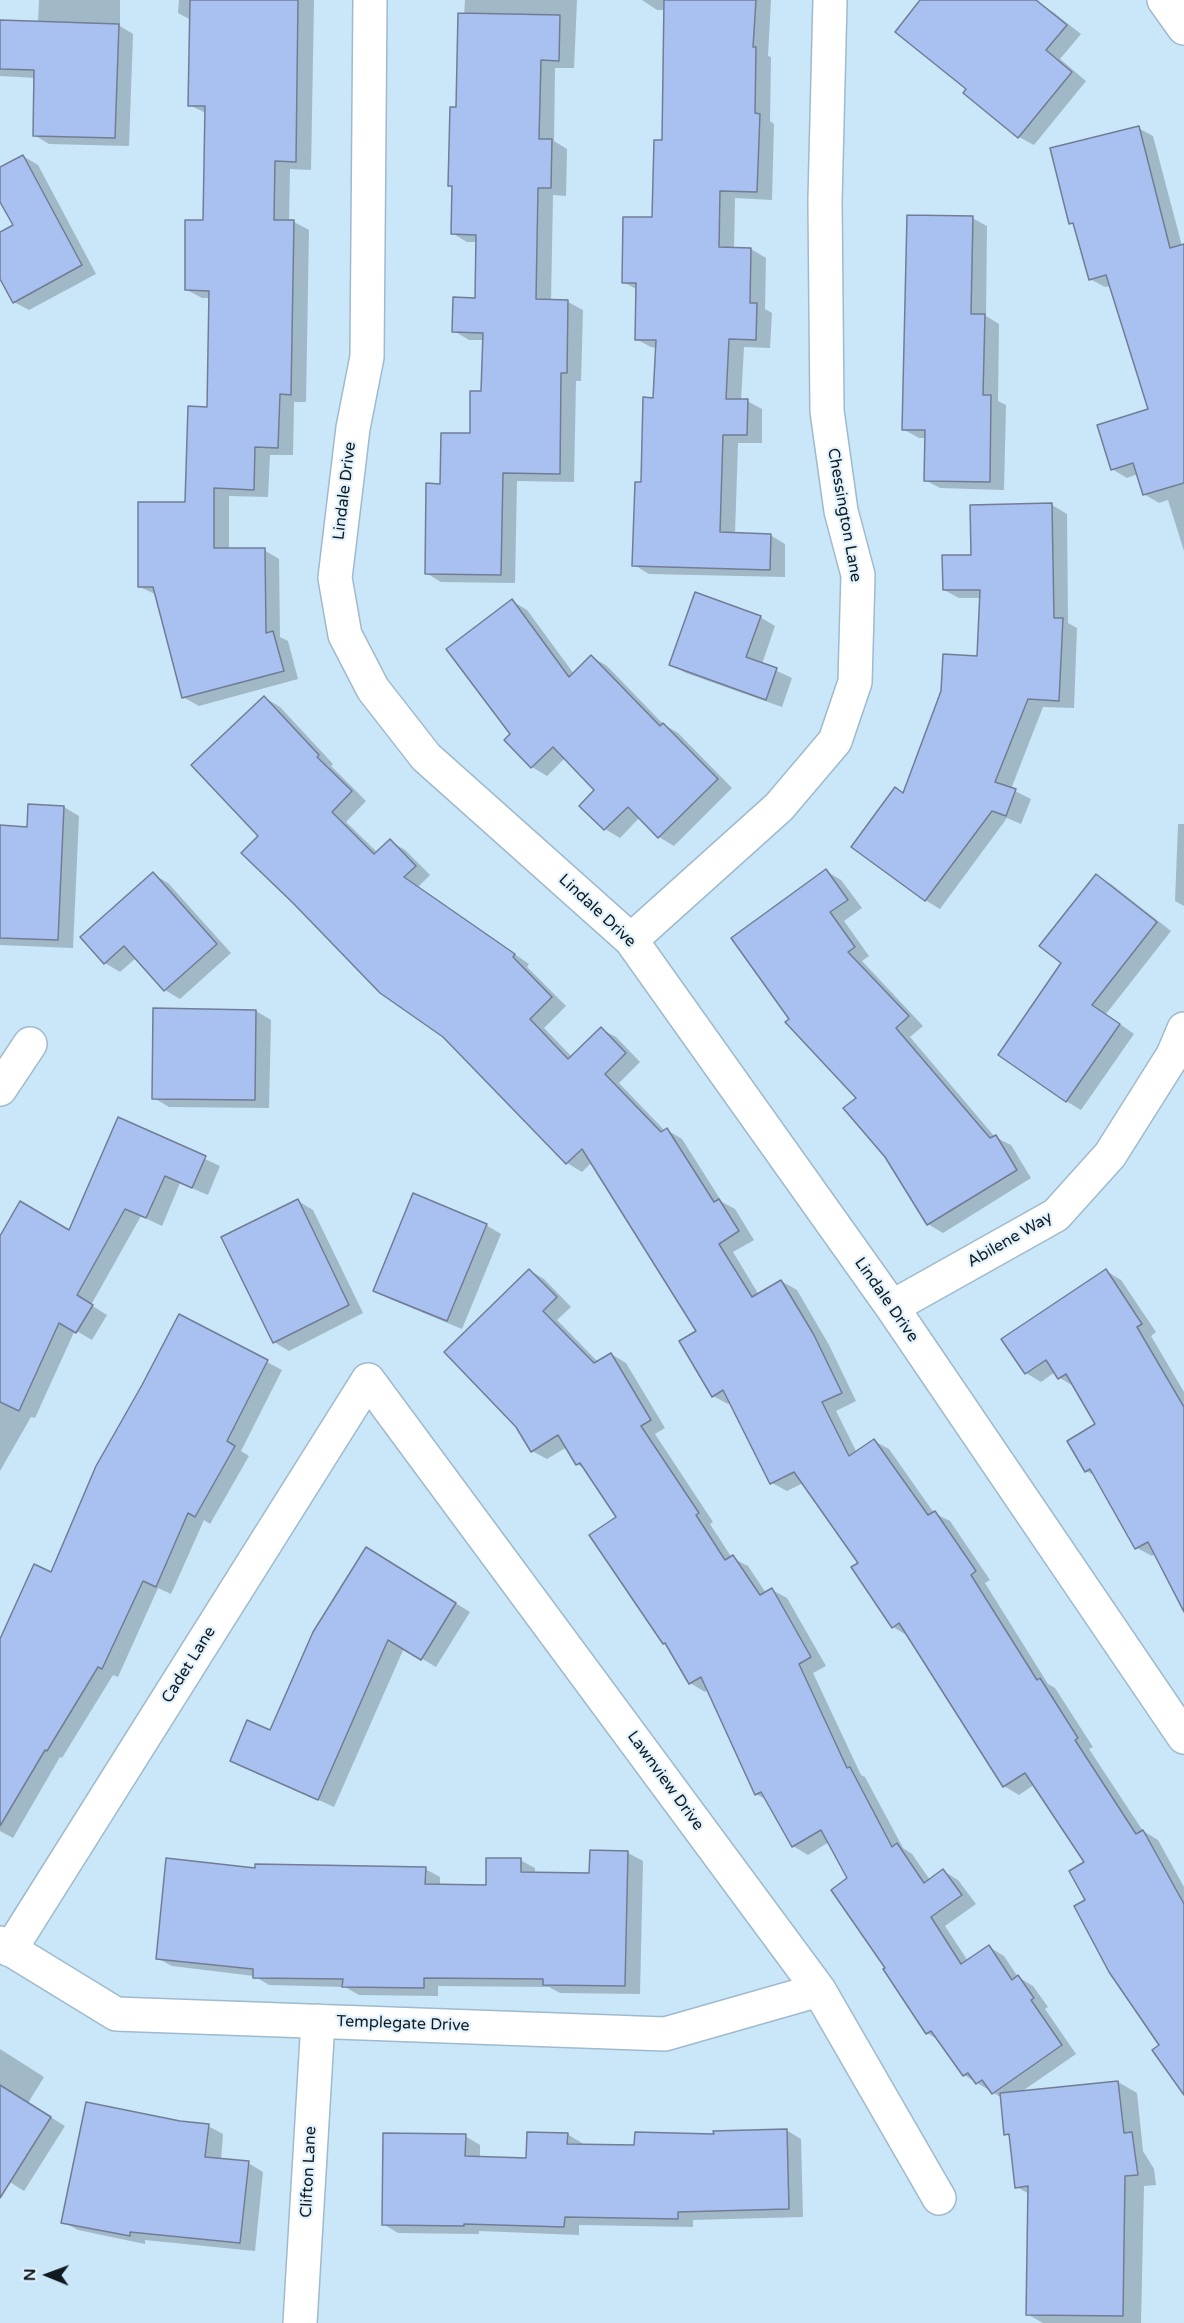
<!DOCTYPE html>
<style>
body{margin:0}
#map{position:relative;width:1184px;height:2323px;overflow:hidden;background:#cae6f9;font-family:"Varela Round",sans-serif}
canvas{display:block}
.north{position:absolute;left:18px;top:2245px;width:60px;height:60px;-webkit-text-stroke:4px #e1f2fd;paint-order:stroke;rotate:271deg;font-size:16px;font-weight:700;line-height:24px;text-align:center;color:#101a20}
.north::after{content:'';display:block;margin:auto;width:21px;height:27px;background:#101a20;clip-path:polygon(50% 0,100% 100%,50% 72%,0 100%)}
</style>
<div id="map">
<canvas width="1184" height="2323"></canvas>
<div class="north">N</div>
</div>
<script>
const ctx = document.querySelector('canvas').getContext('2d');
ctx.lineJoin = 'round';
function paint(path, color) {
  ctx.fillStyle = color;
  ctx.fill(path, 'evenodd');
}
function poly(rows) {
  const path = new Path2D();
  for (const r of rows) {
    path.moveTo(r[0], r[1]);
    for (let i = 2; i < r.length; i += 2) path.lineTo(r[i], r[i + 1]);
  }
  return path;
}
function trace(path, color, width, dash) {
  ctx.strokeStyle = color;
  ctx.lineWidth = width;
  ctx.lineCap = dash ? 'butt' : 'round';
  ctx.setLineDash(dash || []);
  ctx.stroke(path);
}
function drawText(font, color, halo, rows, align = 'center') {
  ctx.font = font + ' "Varela Round",sans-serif';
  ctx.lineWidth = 4.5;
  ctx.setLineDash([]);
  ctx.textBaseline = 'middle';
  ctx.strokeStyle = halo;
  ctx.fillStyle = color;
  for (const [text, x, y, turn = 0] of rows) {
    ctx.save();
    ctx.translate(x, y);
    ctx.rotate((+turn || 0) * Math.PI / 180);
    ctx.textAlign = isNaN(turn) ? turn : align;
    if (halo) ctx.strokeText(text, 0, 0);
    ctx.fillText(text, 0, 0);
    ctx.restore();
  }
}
paint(poly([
 [39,0,120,0,120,26,133,34,129,146,49,144,34,135,36,78,0,76,0,21,38,23],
 [179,0,314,0,311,170,290,169,289,222,294,222,309,230,306,402,294,402,293,455,270,455,268,497,229,496,229,550,264,550,279,559,280,637,288,641,298,679,199,706,183,697,157,595,140,587,187,504,209,408,211,298,202,298,187,290,205,221,206,113,189,105,191,20,178,13],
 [465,0,577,0,574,68,555,68,554,141,567,149,566,196,553,195,551,301,568,302,583,310,581,381,576,381,574,482,517,481,515,583,441,582,426,573,442,485,471,435,482,392,484,340,469,340,454,331,476,299,477,242,467,242,452,233,453,187,450,185,458,109],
 [642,0,771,0,768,56,771,57,770,121,774,124,772,200,735,198,734,249,751,249,766,258,765,309,772,313,770,348,744,347,741,401,747,401,762,409,762,443,738,443,735,534,770,535,785,544,785,577,649,574,634,565,655,399,657,348,651,347,636,339,638,290,623,282,653,219,663,142,666,10,657,10],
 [922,0,1027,0,1038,3,1053,12,1081,34,1060,59,1086,81,1034,145,1019,137,968,89],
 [1138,128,1153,136,1182,246,1184,246,1184,551,1168,500,1159,503,1144,494,1138,474,1127,478,1112,469,1150,410,1111,286,1105,287,1090,279,1075,225,1070,223],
 [23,156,38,165,96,274,29,310,14,302,0,276,0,234,15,226,0,199,0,169],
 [972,218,987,226,986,316,999,324,998,401,1006,405,1004,490,940,488,925,480,926,438,919,438,903,429],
 [1052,505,1067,514,1068,623,1077,628,1074,708,1043,707,1011,789,1031,799,1021,824,1007,818,940,909,925,900,904,794,979,657,982,598,959,598,944,590,973,556],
 [512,601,527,610,574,674,592,657,607,666,663,724,678,733,732,788,674,846,659,837,640,817,620,838,605,829,597,790,565,758,547,776,532,767,512,734],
 [760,617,775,626,762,664,792,678,782,707,686,673,671,665],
 [265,698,280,707,333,764,331,766,366,801,346,822,378,853,390,841,405,850,430,875,418,887,529,964,527,967,566,1006,544,1028,572,1057,601,1029,616,1037,640,1062,619,1083,665,1131,667,1130,682,1139,722,1202,735,1209,754,1240,733,1252,759,1295,781,1281,797,1290,829,1345,856,1401,836,1411,857,1453,874,1441,889,1449,934,1513,950,1521,990,1580,985,1583,1048,1684,1055,1688,1093,1747,1089,1749,1143,1831,1158,1840,1184,1887,1184,2092,1087,1900,1087,1863,1035,1784,1019,1795,1004,1786,908,1636,893,1627,860,1563,803,1483,787,1491,772,1483,731,1402,728,1404,713,1396,698,1332,592,1162,582,1172,567,1163,444,1036,260,836],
 [64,807,79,816,73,948,0,945,0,827,28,828],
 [1178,824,1184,824,1184,906,1175,901],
 [826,871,841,880,862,908,844,921,869,956,862,961,923,1026,910,1037,995,1137,1011,1145,1031,1178,943,1233,928,1224,858,1098,791,1019],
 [153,874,168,883,231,953,180,999,165,990,136,958,120,972,105,963,82,937],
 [1096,876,1111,884,1171,931,1106,1014,1134,1034,1081,1110,1066,1101,1063,963],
 [256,1011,271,1020,269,1108,169,1107,154,1098],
 [118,1119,220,1166,208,1195,180,1183,162,1226,141,1216,91,1305,107,1315,92,1340,75,1330,35,1418,31,1417,0,1471,0,1239,70,1232],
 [298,1201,313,1210,363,1313,289,1351,274,1342],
 [486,1225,501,1234,462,1329,390,1299,375,1290],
 [529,1270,544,1279,571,1307,557,1320,598,1362,611,1354,626,1363,665,1428,655,1434,713,1522,710,1524,732,1558,748,1566,766,1593,772,1590,787,1598,826,1666,813,1673,861,1775,865,1777,903,1848,912,1854,930,1880,943,1871,958,1880,976,1904,945,1926,968,1961,989,1947,1004,1956,1018,1977,1033,1986,1048,2007,1045,2009,1076,2054,1021,2092,1118,2082,1137,2093,1143,2151,1154,2169,1156,2185,1144,2186,1141,2323,1043,2323,1027,2314,1029,2194,1017,2187,1011,2137,1006,2134,1002,2098,964,2075,939,2040,927,2033,887,1968,849,1879,829,1842,808,1855,793,1846,767,1800,756,1794,708,1690,705,1692,690,1683,668,1645,664,1643,618,1517,587,1470,577,1464,567,1447,547,1459,532,1451],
 [1106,1271,1121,1280,1156,1332,1151,1336,1184,1392,1184,1609,1156,1554,1152,1556,1137,1548,1096,1476,1086,1471,1097,1424,1075,1387,1060,1378,1055,1372,1041,1382,1026,1373],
 [179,1316,282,1370,241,1451,249,1456,210,1524,204,1520,171,1594,158,1588,118,1677,113,1675,62,1758,60,1757,13,1838,0,1831,0,1641,51,1574],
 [381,1557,470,1612,436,1667,404,1648,334,1807,232,1760,271,1732],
 [628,1853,643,1861,640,1994,560,1993,549,1987,438,1986,438,1996,359,1995,345,1987,269,1985,254,1976,172,1966,157,1958,256,1869,425,1869,440,1877,440,1886,487,1886,520,1860,535,1868,535,1874,591,1874],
 [0,2049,44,2077,28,2103,65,2126,24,2191,0,2176],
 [179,2123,208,2126,223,2134,221,2160,248,2163,263,2172,255,2251,145,2240,145,2244,78,2230,63,2222],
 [786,2130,801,2139,803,2217,693,2220,693,2227,579,2225,579,2235,479,2231,479,2234,398,2233,383,2224,465,2136,480,2145,480,2158,528,2160,567,2134,582,2143,582,2146,636,2147,715,2135]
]), '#0003');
const building = poly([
 [190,0,298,0,296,162,275,161,274,220,294,220,291,395,280,394,278,448,255,447,254,490,214,488,214,548,265,548,266,633,273,631,284,671,182,698,153,587,138,587,138,502,185,502,188,406,207,407,209,291,185,290,185,220,203,220,205,106,188,106,190,0],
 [664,0,756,0,753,47,756,47,755,113,760,114,757,192,720,191,719,247,751,248,750,303,757,303,756,340,729,339,726,399,748,399,747,435,723,435,720,532,771,534,770,570,632,566,635,482,641,482,643,397,653,398,656,340,635,340,636,283,622,283,623,217,652,217,654,140,662,140,664,0],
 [920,0,1036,0,1067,25,1046,50,1072,72,1018,138,963,93,966,89,895,32,920,0],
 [458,13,560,15,559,61,541,60,539,139,552,139,551,188,538,188,536,299,568,300,567,373,561,373,560,474,503,473,501,575,425,574,426,483,440,484,441,433,470,433,470,391,481,391,483,333,452,332,453,297,475,298,476,235,451,234,452,186,448,186,450,107,456,107,458,13],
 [0,20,119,24,115,138,33,136,34,70,0,69,0,20],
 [1139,126,1170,248,1184,244,1184,483,1143,495,1133,463,1111,470,1097,425,1148,409,1106,275,1089,280,1073,223,1069,224,1050,148,1139,126],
 [23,155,82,265,13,303,0,279,0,232,13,225,0,202,0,167,23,155],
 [907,215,973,216,971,314,985,314,983,395,991,395,990,482,924,481,925,430,902,430,907,215],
 [1052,503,1054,618,1063,618,1059,701,1028,699,995,782,1016,789,1006,816,992,811,925,901,851,847,895,787,903,793,941,691,943,654,977,656,980,590,943,590,942,555,971,555,970,505,1052,503],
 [695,592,761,616,746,657,777,668,766,700,669,665,695,592],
 [512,599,569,677,591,655,660,726,663,723,718,779,658,838,628,807,604,830,579,806,594,790,553,747,531,768,504,740,510,734,446,649,512,599],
 [264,696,319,755,317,757,352,791,332,812,374,854,390,839,416,866,404,877,515,954,513,957,552,997,530,1019,568,1059,601,1027,626,1053,605,1074,661,1132,667,1128,714,1202,719,1199,739,1231,719,1244,752,1297,781,1280,814,1335,842,1393,822,1402,849,1456,874,1439,928,1515,935,1511,976,1571,971,1575,1037,1680,1040,1678,1078,1738,1075,1740,1136,1834,1143,1830,1184,1904,1184,2095,1152,2050,1159,2045,1109,1972,1074,1906,1085,1900,1069,1871,1084,1862,1025,1773,1003,1787,899,1623,892,1628,851,1567,858,1563,794,1472,770,1484,723,1390,712,1397,679,1341,696,1331,582,1149,566,1164,443,1037,380,993,293,903,241,853,258,836,191,765,264,696],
 [28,804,64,806,58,940,0,938,0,825,27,827,28,804],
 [826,869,848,900,830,912,855,947,848,952,909,1016,896,1028,990,1138,996,1135,1017,1170,927,1225,885,1157,843,1108,856,1098,785,1022,789,1019,731,938,826,869],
 [153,872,217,944,164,991,124,946,104,964,80,937,153,872],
 [1096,874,1157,922,1092,1005,1120,1024,1066,1102,998,1055,1061,963,1039,946,1096,874],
 [153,1008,256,1010,255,1100,152,1099,153,1008],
 [118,1117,206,1156,192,1188,165,1176,146,1218,125,1209,77,1295,93,1305,76,1333,59,1323,19,1411,0,1402,0,1236,20,1201,69,1230,118,1117],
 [413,1193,487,1224,447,1321,373,1291,413,1193],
 [298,1199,349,1305,273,1343,221,1237,298,1199],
 [529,1269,557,1297,543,1311,594,1363,611,1353,651,1420,641,1426,699,1513,696,1515,725,1560,733,1555,760,1595,772,1588,811,1657,799,1664,847,1768,850,1767,892,1847,897,1843,924,1883,943,1869,962,1895,931,1917,961,1964,989,1945,1012,1980,1018,1975,1034,1998,1031,2000,1062,2045,992,2094,982,2080,976,2084,968,2073,963,2076,931,2031,926,2034,883,1969,885,1968,831,1890,847,1878,821,1830,792,1847,761,1792,755,1795,701,1677,689,1684,665,1643,663,1644,589,1535,616,1517,580,1463,576,1465,558,1435,531,1452,516,1427,444,1352,529,1269],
 [1106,1269,1142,1324,1137,1327,1184,1407,1184,1612,1148,1542,1135,1549,1090,1469,1085,1472,1067,1441,1095,1424,1066,1374,1058,1379,1046,1360,1025,1374,1001,1339,1106,1269],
 [179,1314,268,1360,227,1441,235,1446,195,1517,188,1513,156,1587,143,1581,102,1669,98,1667,47,1751,45,1750,0,1826,0,1639,34,1564,51,1572,96,1466,142,1385,179,1314],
 [366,1547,456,1603,421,1660,388,1640,318,1800,230,1761,247,1720,270,1730,313,1632,366,1547],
 [590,1850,628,1851,625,1986,543,1985,543,1979,424,1978,424,1988,342,1987,343,1979,253,1978,253,1969,156,1959,166,1858,255,1868,255,1864,426,1867,425,1884,486,1885,486,1858,521,1858,521,1872,589,1873,590,1850],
 [1118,2081,1124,2133,1132,2132,1138,2175,1125,2176,1123,2316,1026,2315,1028,2186,1015,2188,1009,2134,1004,2135,1000,2093,1118,2081],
 [0,2085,51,2117,0,2198,0,2085],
 [86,2102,180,2121,209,2124,205,2157,249,2161,240,2243,130,2232,130,2236,61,2223,86,2102],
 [787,2129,789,2209,678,2212,678,2219,565,2217,564,2227,464,2224,464,2226,382,2225,383,2133,466,2134,465,2156,526,2158,527,2132,568,2133,567,2144,634,2145,635,2132,714,2134,713,2131,787,2129]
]);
paint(building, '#a9c1f1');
trace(building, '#717d95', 1.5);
const street = poly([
 [370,0,367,357,353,428,335,578,345,635,373,689,426,757,631,940,892,1307,1184,1737],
 [1164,0,1184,28],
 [631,940,779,807,835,741,855,682,858,575,841,511,827,411,825,201,830,0],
 [0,1089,30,1044],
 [892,1307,1056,1215,1110,1155,1173,1055,1184,1029],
 [0,1943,116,2014,665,2034,819,1990],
 [10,1950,368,1380,819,1990,939,2198],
 [300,2323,318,2021]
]);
trace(street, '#9fbacc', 36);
trace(street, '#fff', 33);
drawText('16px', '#101a20', '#e1f2fd', [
 ["Lindale Drive",345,491,-83],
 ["Chessington Lane",844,515,80],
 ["Lindale Drive",597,911,43],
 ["Abilene Way",1010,1240,-30],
 ["Lindale Drive",886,1300,55],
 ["Cadet Lane",189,1665,-58],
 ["Lawnview Drive",665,1781,54],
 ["Templegate Drive",403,2024,2],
 ["Clifton Lane",309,2172,-87]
]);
</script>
